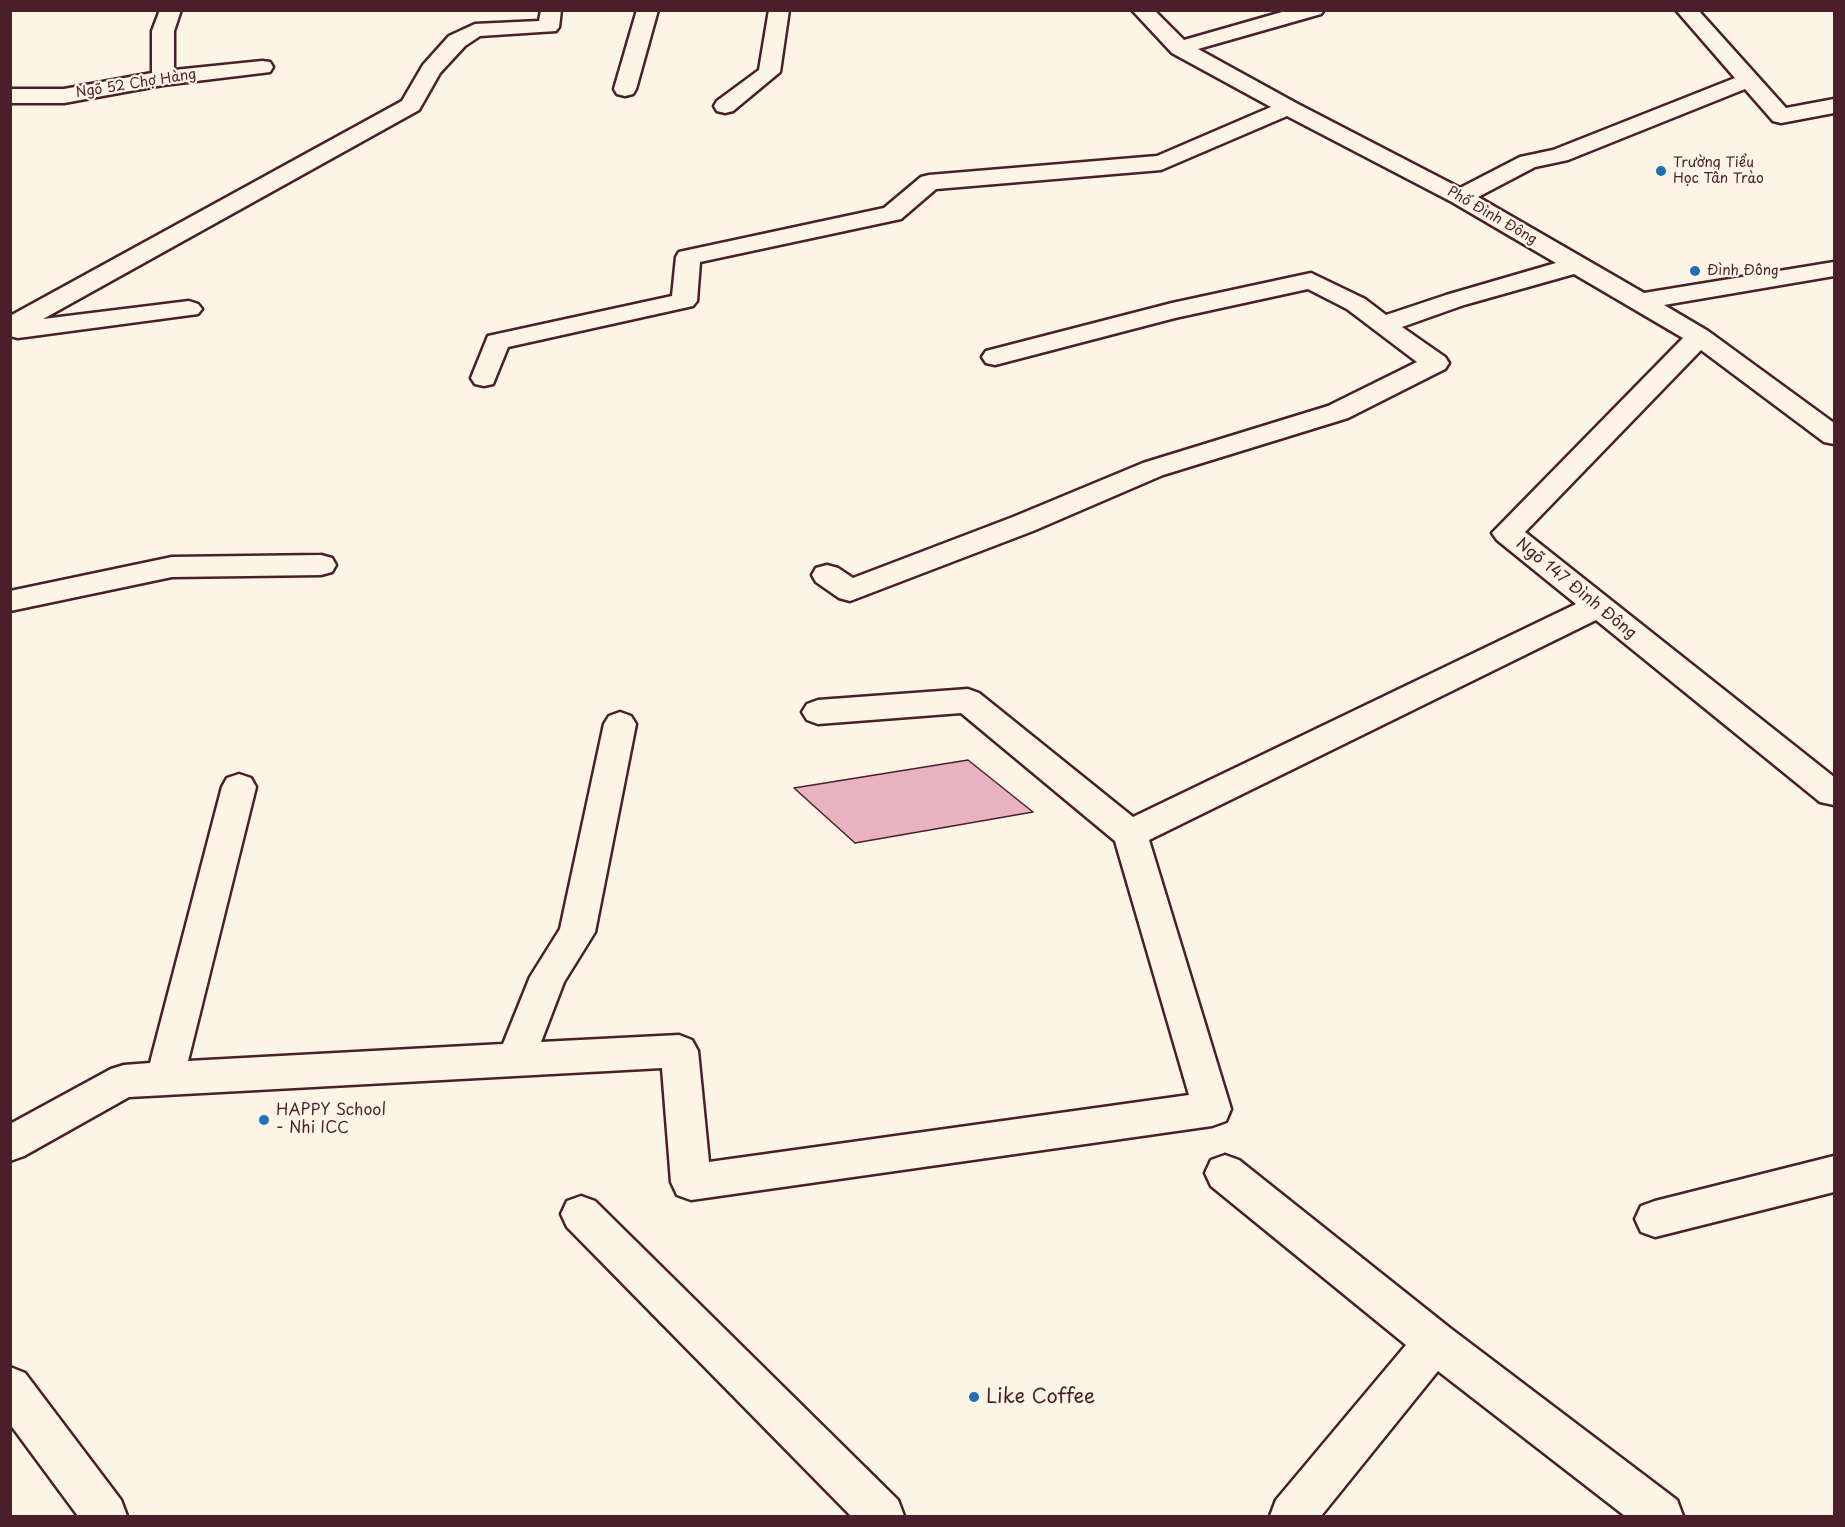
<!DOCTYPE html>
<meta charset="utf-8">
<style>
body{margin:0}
#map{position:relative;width:1845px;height:1527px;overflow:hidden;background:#fcf5e5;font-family:"Playpen Sans",sans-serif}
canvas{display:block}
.frame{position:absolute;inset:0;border:12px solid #4a1f2b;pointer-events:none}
</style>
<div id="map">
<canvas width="1845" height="1527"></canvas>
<div class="frame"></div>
</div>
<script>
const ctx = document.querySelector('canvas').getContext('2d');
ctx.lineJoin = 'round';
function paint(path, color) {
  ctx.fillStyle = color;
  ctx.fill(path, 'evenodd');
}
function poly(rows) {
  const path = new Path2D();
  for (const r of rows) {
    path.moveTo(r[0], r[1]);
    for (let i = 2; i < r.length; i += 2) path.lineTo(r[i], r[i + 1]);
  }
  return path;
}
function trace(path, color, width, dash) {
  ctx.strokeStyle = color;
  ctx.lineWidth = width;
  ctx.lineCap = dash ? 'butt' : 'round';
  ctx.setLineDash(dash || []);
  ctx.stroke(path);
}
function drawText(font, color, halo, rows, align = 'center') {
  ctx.font = font + ' "Playpen Sans",sans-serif';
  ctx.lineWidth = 4.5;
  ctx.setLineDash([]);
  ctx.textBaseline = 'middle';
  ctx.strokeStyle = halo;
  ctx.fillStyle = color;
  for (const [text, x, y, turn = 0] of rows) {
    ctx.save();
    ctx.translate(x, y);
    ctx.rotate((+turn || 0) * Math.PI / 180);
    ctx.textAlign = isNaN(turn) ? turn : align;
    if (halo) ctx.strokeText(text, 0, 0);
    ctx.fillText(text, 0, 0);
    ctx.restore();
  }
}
const building = poly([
 [968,760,1033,812,855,843,794,788,968,760]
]);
paint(building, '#eab1c2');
trace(building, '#4a1f2b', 1.5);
const minor = poly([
 [160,10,181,10,174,31,174,70,262,61,270,62,273,67,270,72,262,73,163,85,64,103,10,103,10,89,64,89,152,73,152,31,160,10],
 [541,10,561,10,559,27,556,31,480,36,465,46,440,73,419,110,43,319,189,301,198,304,202,309,198,314,18,338,10,336,10,316,402,101,423,65,449,36,475,24,539,21,541,10],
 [637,10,658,10,636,89,633,94,625,96,617,94,614,89,637,10],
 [769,10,789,10,780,72,733,111,725,113,717,111,714,106,717,101,759,70,769,10],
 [1132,10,1154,10,1184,40,1289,10,1324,10,1321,14,1198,49,1296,103,1460,188,1520,157,1553,150,1735,78,1676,10,1698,10,1786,108,1834,99,1834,113,1781,123,1773,121,1745,89,1568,160,1535,167,1478,197,1644,293,1834,262,1834,276,1664,305,1708,331,1834,423,1834,444,1824,442,1701,350,1525,532,1834,777,1834,805,1820,802,1596,620,1149,840,1231,1109,1226,1121,1212,1126,691,1200,677,1195,671,1182,662,1068,129,1097,24,1156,10,1161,10,1124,111,1069,124,1065,150,1063,222,787,227,778,239,774,251,778,256,787,188,1061,503,1044,530,977,560,929,604,724,609,716,620,712,631,716,636,724,595,932,564,982,541,1042,679,1035,692,1040,698,1051,709,1162,1189,1095,1115,841,961,713,818,724,807,720,802,712,807,704,818,700,968,689,979,693,1133,817,1576,604,1497,540,1492,533,1683,338,1574,274,1464,305,1402,327,1445,357,1449,363,1445,369,1348,418,1163,475,1033,531,850,601,839,598,816,582,812,575,816,568,827,565,838,568,853,578,1013,517,1143,463,1328,406,1417,362,1347,309,1308,289,1175,318,995,365,986,363,982,357,986,351,1172,303,1311,273,1365,299,1386,315,1446,295,1556,263,1452,202,1287,116,1161,170,936,189,901,219,700,262,697,301,693,306,508,347,493,384,484,386,475,384,471,378,488,336,672,296,676,257,679,252,884,208,921,177,929,175,1157,156,1271,107,1172,53,1132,10],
 [321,555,332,558,336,565,332,572,321,575,172,577,10,611,10,591,172,557,321,555],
 [1225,1155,1239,1160,1450,1328,1677,1500,1683,1516,1625,1516,1438,1371,1321,1516,1270,1516,1276,1500,1406,1345,1211,1186,1205,1173,1211,1160,1225,1155],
 [1834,1156,1834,1192,1655,1237,1641,1232,1635,1219,1641,1206,1655,1201,1834,1156],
 [581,1196,595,1201,898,1500,904,1516,851,1516,567,1227,561,1214,567,1201,581,1196],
 [10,1367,25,1373,121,1500,127,1516,78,1516,10,1424,10,1367]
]);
trace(minor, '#4a1f2b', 5);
paint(minor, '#fcf5e5');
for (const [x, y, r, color] of [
 [1661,171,6,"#1f6fb2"],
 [1695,271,6,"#1f6fb2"],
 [264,1120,6,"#1f6fb2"],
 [974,1397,6,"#1f6fb2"]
]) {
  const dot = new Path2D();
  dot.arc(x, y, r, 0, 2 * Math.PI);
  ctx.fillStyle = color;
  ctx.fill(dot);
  trace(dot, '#fcf5e5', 2);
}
drawText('14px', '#4a1f2b', '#fcf5e5', [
 ["Ngõ 52 Chợ Hàng",136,84,-9],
 ["Phố Đình Đông",1492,216,30]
]);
drawText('14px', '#4a1f2b', '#fcf5e5', [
 ["Trường Tiểu",1673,163],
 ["Học Tân Trào",1673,179],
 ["Đình Đông",1707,271]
], 'left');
drawText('16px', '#4a1f2b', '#fcf5e5', [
 ["Ngõ 147 Đình Đông",1576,589,39]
]);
drawText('16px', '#4a1f2b', '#fcf5e5', [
 ["HAPPY School",276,1111],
 ["- Nhi ICC",276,1129]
], 'left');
drawText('20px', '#4a1f2b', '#fcf5e5', [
 ["Like Coffee",986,1397]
], 'left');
</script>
